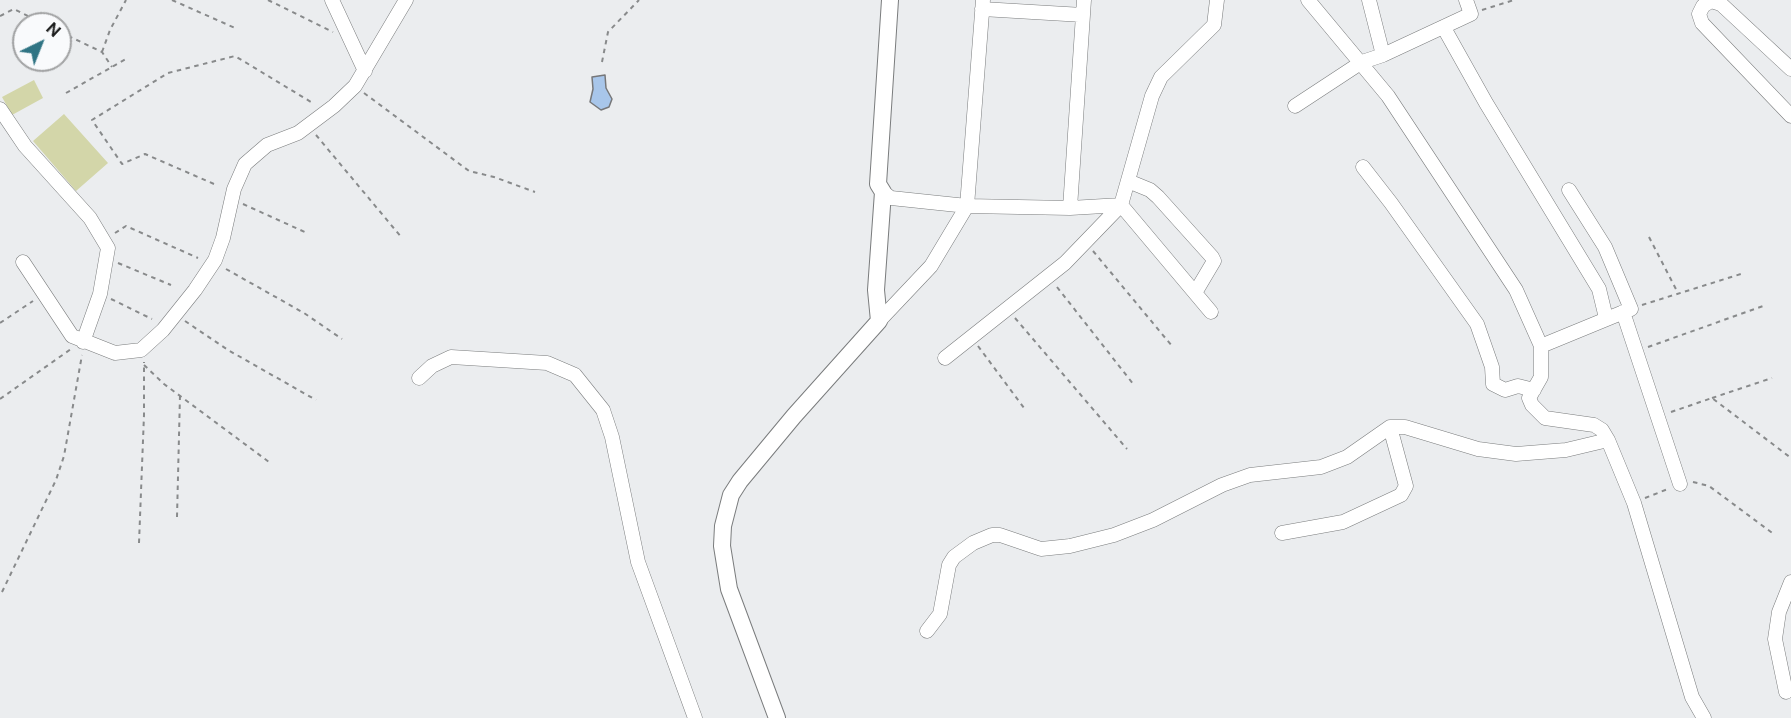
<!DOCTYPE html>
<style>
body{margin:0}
#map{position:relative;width:1791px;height:718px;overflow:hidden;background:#ebedef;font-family:"Public Sans",sans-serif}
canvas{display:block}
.north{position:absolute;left:12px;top:12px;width:60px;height:60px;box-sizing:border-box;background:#f9fafc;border:2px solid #a1a2a3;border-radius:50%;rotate:43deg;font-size:16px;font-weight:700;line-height:24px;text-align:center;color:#1d1e1e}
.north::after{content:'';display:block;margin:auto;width:21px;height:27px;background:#307484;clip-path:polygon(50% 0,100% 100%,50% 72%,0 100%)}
</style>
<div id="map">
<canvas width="1791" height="718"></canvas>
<div class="north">N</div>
</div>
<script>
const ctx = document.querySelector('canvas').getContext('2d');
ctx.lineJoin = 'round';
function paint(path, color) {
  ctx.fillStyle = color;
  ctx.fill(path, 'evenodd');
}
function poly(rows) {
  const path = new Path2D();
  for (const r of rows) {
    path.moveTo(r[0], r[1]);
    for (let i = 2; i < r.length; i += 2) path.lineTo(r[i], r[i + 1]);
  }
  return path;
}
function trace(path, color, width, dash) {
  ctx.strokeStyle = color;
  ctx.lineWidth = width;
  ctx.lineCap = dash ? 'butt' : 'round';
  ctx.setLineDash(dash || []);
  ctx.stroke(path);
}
paint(poly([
 [34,80,43,98,12,115,2,97],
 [64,114,108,163,76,191,33,141]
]), '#d3d6a9');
const building = poly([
 [605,75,606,88,612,99,609,107,601,110,590,102,593,89,592,77,605,75]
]);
paint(building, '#a8c6ea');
trace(building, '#767779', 1.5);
const minor = poly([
 [332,0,365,71],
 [1308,0,1388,96,1516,290,1541,346,1541,377,1529,398,1532,405,1545,418,1594,425,1602,430,1608,440,1634,503,1692,697,1704,718],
 [1369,0,1383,55],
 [982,9,1083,15],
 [1444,28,1486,103,1599,289,1606,318],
 [1791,69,1721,4,1711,1,1703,6,1699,14,1702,23,1791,116],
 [1295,106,1362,62,1383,55,1471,14,1466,0],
 [0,109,25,146,90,218,108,248,100,294,83,342],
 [1363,167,1391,203,1477,324,1492,367,1493,384,1505,390,1518,386,1534,390],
 [1128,181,1150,190,1158,197,1212,257,1214,261,1195,293],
 [883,192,891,198,967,206,1070,208,1121,205,1211,312],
 [1070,208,1084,0],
 [23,262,72,336,115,353,141,350,163,330,195,290,215,260,223,238,234,189,245,164,267,145,298,133,334,106,355,86,406,0],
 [1623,312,1680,484],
 [879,321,931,266,967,206,983,0],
 [1541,346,1631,309,1605,247,1569,190],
 [945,358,1065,263,1121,205,1152,96,1161,77,1214,25,1217,0],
 [419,378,432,366,451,357,547,363,575,375,603,410,612,437,638,562,695,718],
 [1282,533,1343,522,1401,495,1406,486,1390,427],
 [927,631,940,614,949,565,954,557,973,543,992,535,1000,535,1041,549,1070,546,1114,535,1153,520,1222,485,1250,475,1321,467,1347,457,1390,427,1405,427,1478,449,1516,454,1566,450,1608,440],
 [1786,692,1775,639,1779,612,1791,582]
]);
const tertiary = poly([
 [777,718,729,589,722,546,723,526,731,495,740,481,794,416,879,321,876,290,883,192,878,184,890,0]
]);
trace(minor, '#7a7c7d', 15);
trace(tertiary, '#7a7c7d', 18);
trace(poly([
 [172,0,235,28],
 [268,0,333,32],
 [1482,10,1514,0],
 [0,16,14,9,44,24],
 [60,32,102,52,112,67],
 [102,52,110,30,126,0],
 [602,62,608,32,639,0],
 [66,93,126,59],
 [364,93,469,171,494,177,535,192],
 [316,135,402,238],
 [214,184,145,154,122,164,92,120,168,73,235,56,311,102],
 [243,204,307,233],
 [115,233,126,226,198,258],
 [1649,237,1678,293],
 [1093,251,1172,346],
 [118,263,171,285],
 [226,269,304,313,342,339],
 [1057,287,1134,385],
 [111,299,152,319],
 [1642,305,1744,273],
 [1015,318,1127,449],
 [185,321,228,350,316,400],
 [0,323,33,301],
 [978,346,1024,408],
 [1648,347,1763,306],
 [144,365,164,384,269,462],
 [1712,398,1772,378],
 [0,399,71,349],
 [1671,412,1712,398,1791,458],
 [1693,482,1709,486,1775,535],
 [1645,498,1668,489],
 [177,517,180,395],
 [139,543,144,415,144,362],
 [2,592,56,480,64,456,82,355]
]), '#888a8b', 2, [4.5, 4.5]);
trace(minor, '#fff', 14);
trace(tertiary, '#fff', 16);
</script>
